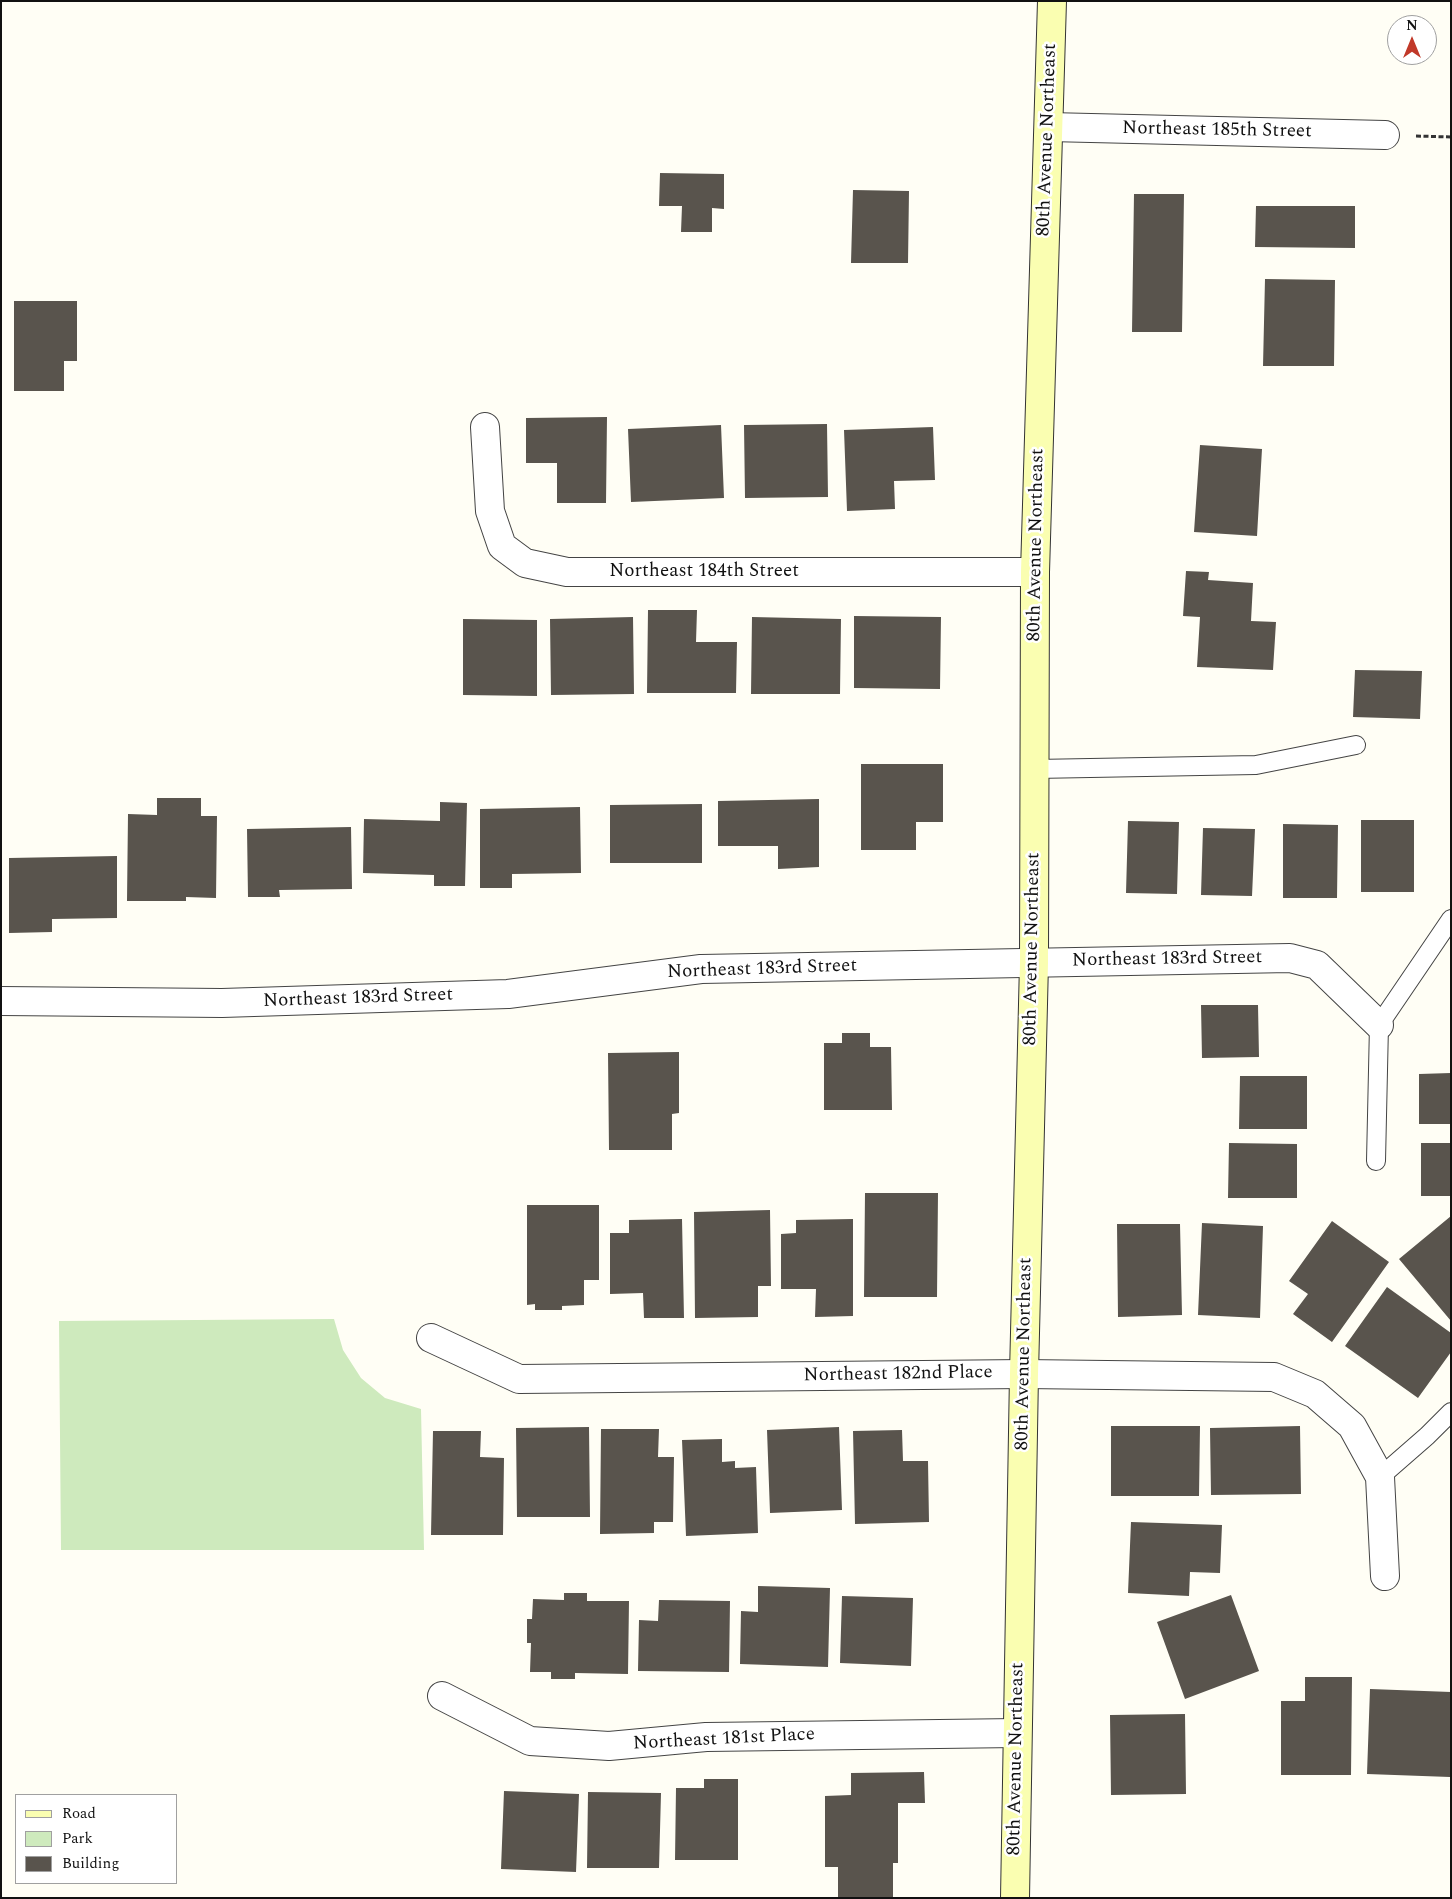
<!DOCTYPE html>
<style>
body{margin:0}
#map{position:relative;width:1452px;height:1899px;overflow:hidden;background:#fffef5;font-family:Spectral,serif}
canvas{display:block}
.frame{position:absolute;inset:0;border:2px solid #111;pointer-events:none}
.legend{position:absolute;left:15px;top:1794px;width:162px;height:90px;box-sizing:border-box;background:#fff;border:1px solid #a0a0a0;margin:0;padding:6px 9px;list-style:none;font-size:15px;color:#111}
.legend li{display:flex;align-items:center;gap:10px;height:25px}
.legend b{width:25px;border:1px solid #a0a0a0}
.north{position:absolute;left:1387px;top:15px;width:50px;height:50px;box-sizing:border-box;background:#fff;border:1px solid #a0a0a0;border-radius:50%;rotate:0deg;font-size:14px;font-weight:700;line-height:20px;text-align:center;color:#111}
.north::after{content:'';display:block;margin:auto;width:18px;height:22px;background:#c13929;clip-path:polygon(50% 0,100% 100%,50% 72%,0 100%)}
</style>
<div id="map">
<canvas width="1452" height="1899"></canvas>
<div class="frame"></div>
<ul class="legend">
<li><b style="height:6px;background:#fafeb1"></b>Road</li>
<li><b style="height:14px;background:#ceeabd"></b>Park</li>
<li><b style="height:14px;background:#59544d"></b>Building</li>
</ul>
<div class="north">N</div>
</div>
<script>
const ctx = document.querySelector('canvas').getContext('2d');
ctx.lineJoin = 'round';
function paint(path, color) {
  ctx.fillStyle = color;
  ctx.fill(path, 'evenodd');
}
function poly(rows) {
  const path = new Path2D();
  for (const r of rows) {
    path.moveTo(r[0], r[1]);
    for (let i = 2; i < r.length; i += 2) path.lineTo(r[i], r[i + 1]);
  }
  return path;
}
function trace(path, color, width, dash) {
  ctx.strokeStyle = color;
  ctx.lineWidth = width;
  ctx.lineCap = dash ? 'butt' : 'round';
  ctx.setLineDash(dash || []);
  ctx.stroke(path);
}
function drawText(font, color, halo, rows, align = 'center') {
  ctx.font = font + ' Spectral,serif';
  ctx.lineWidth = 5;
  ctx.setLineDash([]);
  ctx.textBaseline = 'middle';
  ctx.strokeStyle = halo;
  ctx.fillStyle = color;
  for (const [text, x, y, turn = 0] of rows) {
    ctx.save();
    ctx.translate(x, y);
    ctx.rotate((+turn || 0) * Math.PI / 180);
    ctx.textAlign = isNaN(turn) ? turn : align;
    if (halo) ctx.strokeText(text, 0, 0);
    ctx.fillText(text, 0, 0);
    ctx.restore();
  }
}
paint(poly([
 [334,1319,343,1350,361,1378,385,1398,421,1409,424,1550,61,1550,59,1321]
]), '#ceeabd');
paint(poly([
 [660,173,724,174,724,209,712,208,712,232,681,232,682,206,659,206],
 [853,190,909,191,908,263,851,263],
 [1134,194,1184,194,1182,332,1132,332],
 [1256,206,1355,206,1355,248,1255,247],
 [1265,279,1335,280,1334,366,1263,366],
 [14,301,77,301,77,361,64,361,64,391,14,391],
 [607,417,606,503,557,503,557,463,526,463,526,418],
 [827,424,828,497,745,498,744,425],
 [721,425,724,498,631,502,628,429],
 [933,427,935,480,894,481,895,509,847,511,844,430],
 [1200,445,1262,449,1257,536,1194,532],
 [1186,571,1209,572,1208,580,1253,583,1251,621,1276,622,1273,670,1197,667,1200,617,1183,616],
 [648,610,697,610,696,642,737,642,736,693,647,693],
 [854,616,941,617,940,689,854,688],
 [633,617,634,694,551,695,550,619],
 [752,617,841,619,840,694,751,694],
 [463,619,537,620,537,696,463,695],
 [1355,670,1422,671,1420,719,1353,717],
 [861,764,943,764,943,822,916,822,916,850,861,850],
 [157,798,201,798,201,816,217,816,216,898,186,897,186,901,127,901,128,814,157,815],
 [819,799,819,867,778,869,778,846,718,846,718,801],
 [440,802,467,803,465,886,434,886,434,875,363,873,364,819,440,821],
 [702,804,702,863,610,863,610,805],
 [580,807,581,873,512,874,512,888,480,888,480,809],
 [1361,820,1414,820,1414,892,1361,892],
 [1128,821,1179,822,1177,894,1126,893],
 [1283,824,1338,825,1337,898,1283,898],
 [351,827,352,889,279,890,280,897,248,897,247,829],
 [1203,828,1255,829,1252,896,1201,895],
 [117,856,117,918,52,919,52,932,9,933,9,858],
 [1201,1005,1258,1005,1259,1057,1202,1058],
 [842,1033,870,1033,870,1047,891,1047,892,1110,824,1110,824,1043,842,1043],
 [679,1052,679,1113,672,1114,672,1150,609,1150,608,1053],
 [1451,1073,1451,1124,1419,1124,1419,1074],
 [1240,1076,1307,1076,1307,1129,1239,1129],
 [1229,1143,1297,1144,1297,1198,1228,1198],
 [1421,1143,1451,1143,1451,1196,1421,1196],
 [865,1193,938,1193,937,1297,864,1297],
 [527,1205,599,1205,599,1280,584,1280,584,1305,562,1306,562,1310,535,1310,535,1304,527,1305],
 [770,1210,771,1286,758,1286,758,1317,695,1318,694,1212],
 [1451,1216,1451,1321,1399,1259],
 [682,1219,684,1318,644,1318,643,1293,610,1294,610,1233,629,1233,629,1220],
 [853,1219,853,1316,815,1317,816,1289,781,1289,781,1234,796,1233,796,1220],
 [1332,1221,1389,1262,1332,1342,1293,1314,1308,1294,1289,1281],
 [1202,1223,1263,1226,1260,1318,1198,1315],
 [1117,1224,1180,1224,1182,1315,1118,1317],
 [1387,1287,1451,1333,1451,1352,1418,1398,1345,1346],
 [1111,1426,1200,1426,1199,1496,1111,1496],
 [1300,1426,1301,1494,1211,1495,1210,1428],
 [589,1427,590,1517,517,1517,516,1428],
 [839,1427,842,1510,770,1513,767,1430],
 [601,1429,659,1429,658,1457,674,1457,673,1522,654,1522,654,1533,600,1534],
 [902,1430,903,1461,928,1461,929,1522,855,1524,853,1431],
 [433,1431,481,1431,480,1457,504,1458,503,1535,431,1535],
 [722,1439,722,1462,735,1461,735,1468,756,1467,758,1533,686,1536,682,1440],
 [1131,1522,1222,1525,1220,1573,1190,1572,1189,1596,1128,1593],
 [758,1586,830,1588,828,1667,740,1664,741,1611,758,1612],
 [564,1593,587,1593,587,1601,629,1601,628,1674,575,1673,575,1679,551,1679,551,1672,530,1672,531,1643,527,1643,527,1619,532,1619,533,1599,564,1600],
 [1231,1595,1259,1671,1185,1699,1157,1622],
 [842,1596,913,1598,911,1666,840,1663],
 [659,1600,730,1601,729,1672,638,1671,639,1620,658,1621],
 [1305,1677,1352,1677,1351,1775,1281,1775,1281,1701,1305,1701],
 [1370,1689,1451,1692,1450,1777,1367,1774],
 [1185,1714,1186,1794,1111,1795,1110,1715],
 [924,1772,925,1803,898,1803,898,1863,893,1863,893,1897,838,1897,838,1867,825,1867,825,1796,851,1795,851,1773],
 [704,1779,738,1779,738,1860,675,1860,676,1788,704,1788],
 [504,1791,579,1794,576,1872,501,1869],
 [588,1792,661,1793,659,1868,587,1868]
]), '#59544d');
const lane = poly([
 [1035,769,1256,765,1356,745],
 [1376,1161,1379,1025,1451,919],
 [1380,1477,1427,1436,1451,1412]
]);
const street = poly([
 [1049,127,1385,135],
 [485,427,490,511,502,546,525,563,567,572,1035,572],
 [1,1001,222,1003,508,994,701,969,1290,958,1317,965,1379,1025],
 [431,1338,519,1379,1024,1374,1274,1377,1315,1394,1352,1426,1380,1477,1385,1576],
 [442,1696,530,1741,609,1746,706,1737,1017,1733]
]);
const secondary = poly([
 [1015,1898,1024,1374,1034,963,1035,572,1052,1]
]);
trace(lane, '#444', 20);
trace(street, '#444', 30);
trace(secondary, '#333', 30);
trace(poly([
 [1416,136,1451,137]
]), '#333', 3, [5, 2.5]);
trace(lane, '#fff', 18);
trace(street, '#fff', 28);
trace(secondary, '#fafeb1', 28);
drawText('19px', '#111', '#fff', [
 ["Northeast 185th Street",1217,131,1],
 ["80th Avenue Northeast",1048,140,-88],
 ["80th Avenue Northeast",1037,545,-89],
 ["Northeast 184th Street",704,572],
 ["80th Avenue Northeast",1033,949,-89],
 ["Northeast 183rd Street",1167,960,-1],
 ["Northeast 183rd Street",762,970,-2],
 ["Northeast 183rd Street",358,999,-2],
 ["80th Avenue Northeast",1025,1354,-89],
 ["Northeast 182nd Place",898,1375,-1],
 ["Northeast 181st Place",724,1740,-3],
 ["80th Avenue Northeast",1017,1759,-89]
]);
</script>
